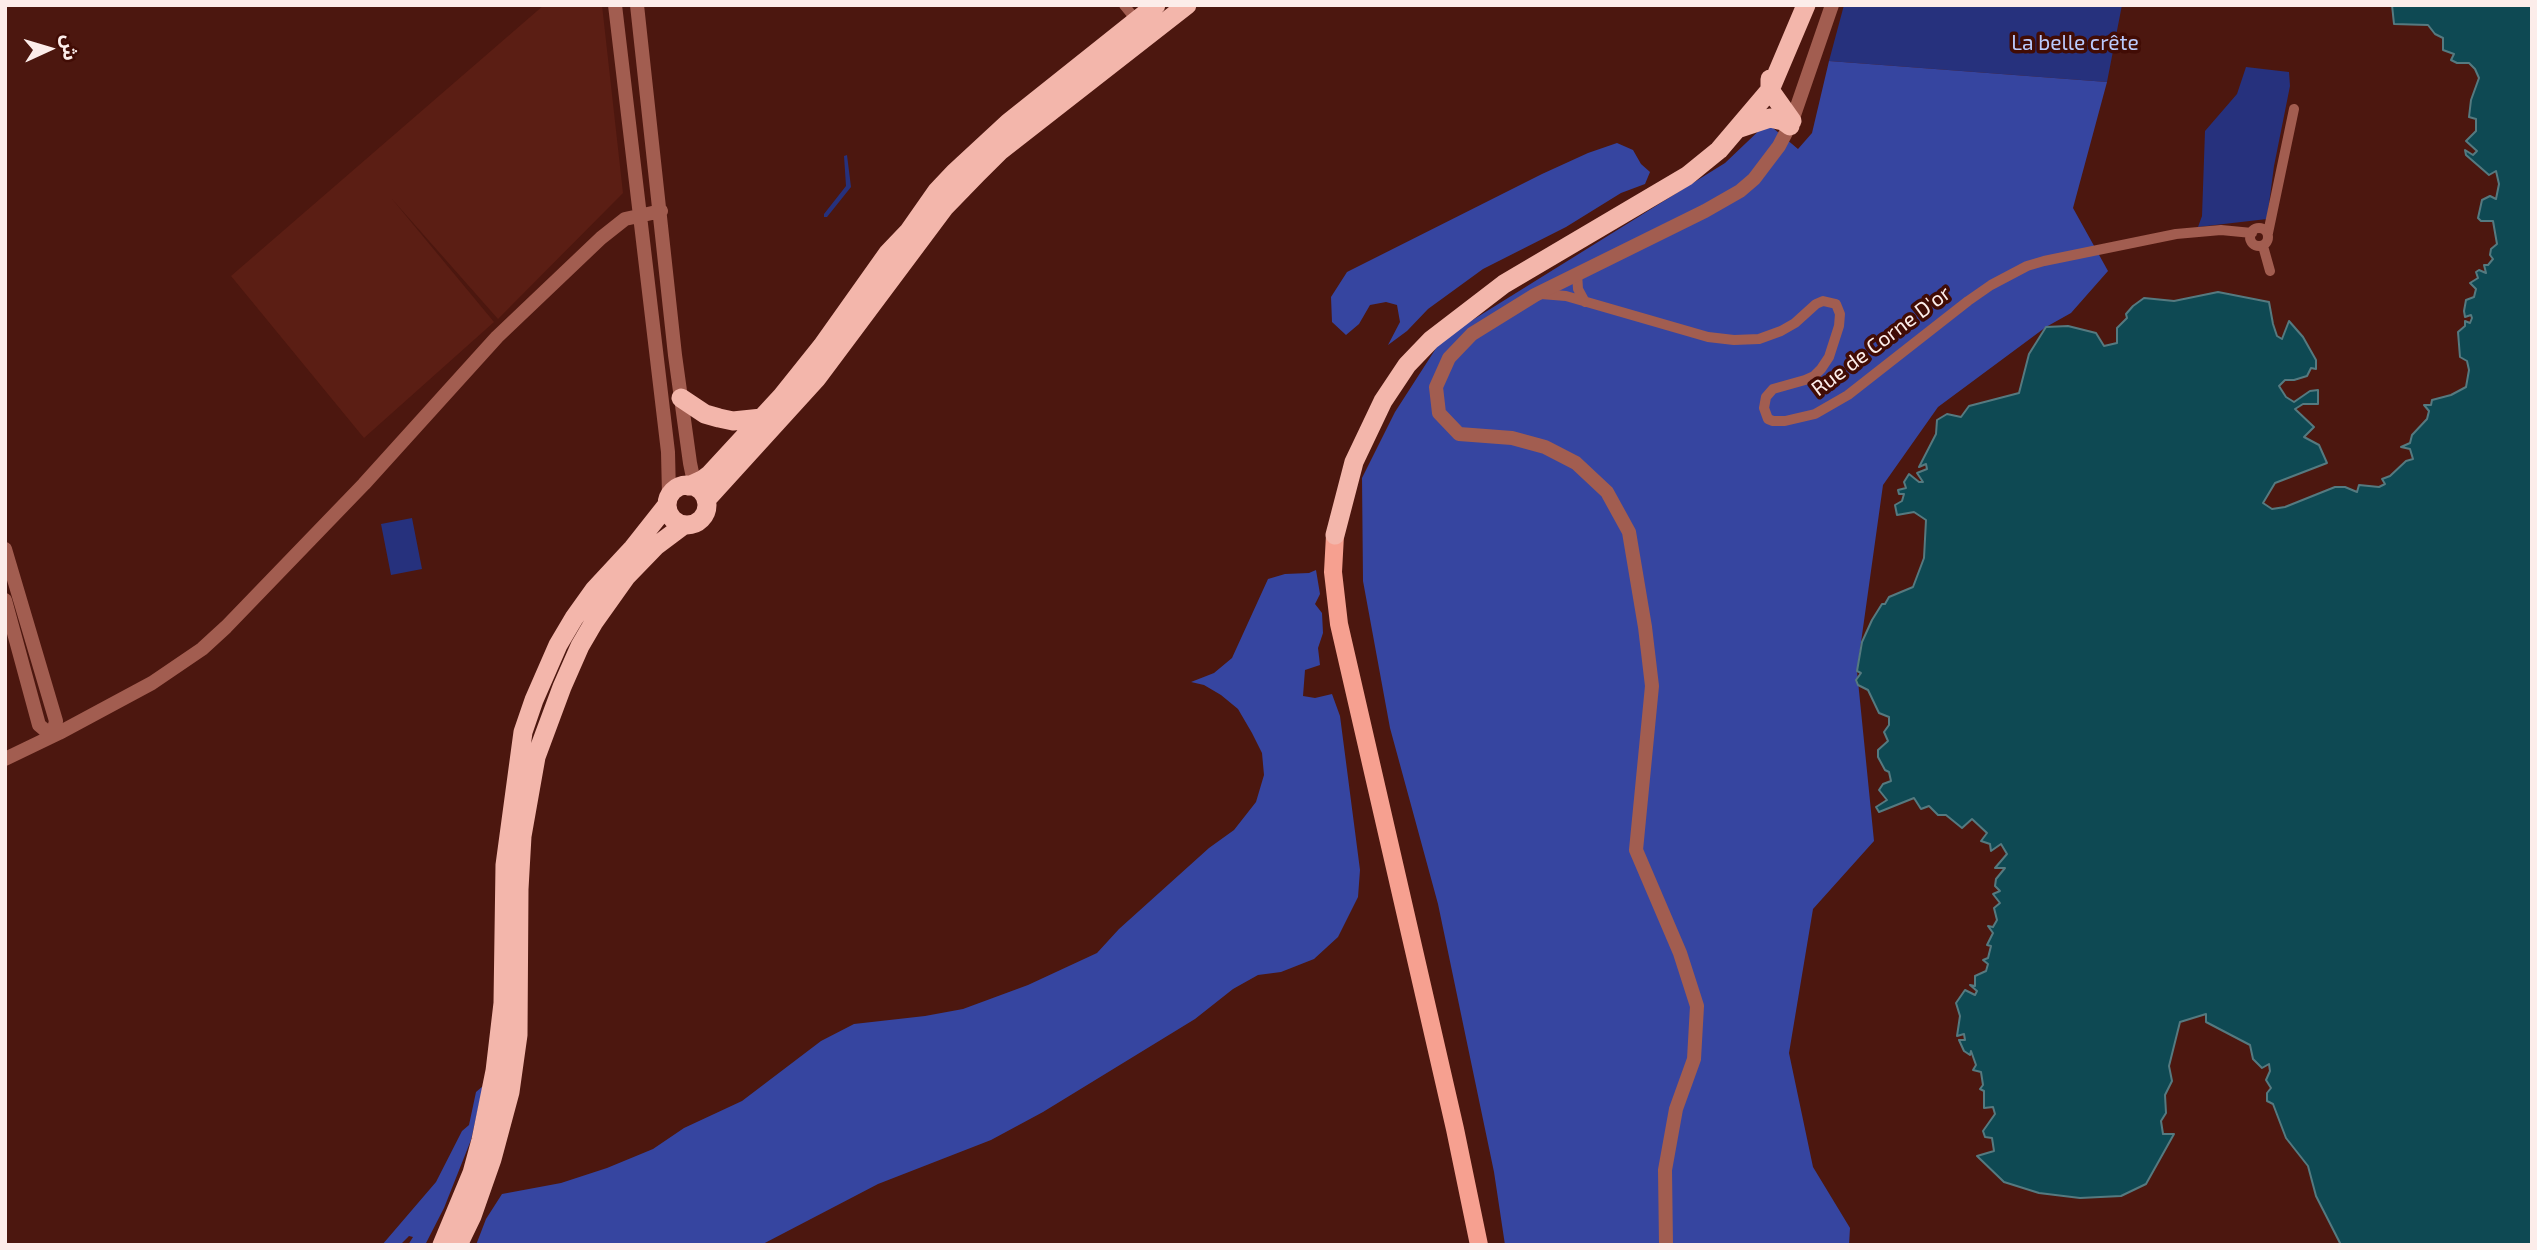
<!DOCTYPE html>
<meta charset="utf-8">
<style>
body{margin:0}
#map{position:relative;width:2537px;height:1250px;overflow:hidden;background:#4c170f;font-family:"Exo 2","Noto Sans Arabic",sans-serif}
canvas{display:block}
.frame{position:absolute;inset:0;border:7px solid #fcedea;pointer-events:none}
.north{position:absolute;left:14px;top:14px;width:70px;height:70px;-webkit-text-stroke:5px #410c05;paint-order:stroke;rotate:86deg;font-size:19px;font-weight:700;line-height:28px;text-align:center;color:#fcedea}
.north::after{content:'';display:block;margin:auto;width:24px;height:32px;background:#fcedea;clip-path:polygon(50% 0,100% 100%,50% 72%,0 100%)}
</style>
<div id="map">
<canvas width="2537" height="1250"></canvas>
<div class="frame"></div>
<div class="north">ش</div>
</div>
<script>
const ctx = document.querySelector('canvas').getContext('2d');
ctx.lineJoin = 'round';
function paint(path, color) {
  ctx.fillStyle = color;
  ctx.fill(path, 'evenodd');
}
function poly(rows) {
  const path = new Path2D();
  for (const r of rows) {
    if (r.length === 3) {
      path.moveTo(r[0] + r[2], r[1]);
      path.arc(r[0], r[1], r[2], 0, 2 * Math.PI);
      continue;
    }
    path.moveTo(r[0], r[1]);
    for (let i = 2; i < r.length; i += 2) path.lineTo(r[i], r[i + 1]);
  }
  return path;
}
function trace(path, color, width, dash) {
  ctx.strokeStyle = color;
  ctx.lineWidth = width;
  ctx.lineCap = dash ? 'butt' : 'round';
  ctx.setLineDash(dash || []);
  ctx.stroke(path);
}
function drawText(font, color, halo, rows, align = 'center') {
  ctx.font = font + ' "Exo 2",sans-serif';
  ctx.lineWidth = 7;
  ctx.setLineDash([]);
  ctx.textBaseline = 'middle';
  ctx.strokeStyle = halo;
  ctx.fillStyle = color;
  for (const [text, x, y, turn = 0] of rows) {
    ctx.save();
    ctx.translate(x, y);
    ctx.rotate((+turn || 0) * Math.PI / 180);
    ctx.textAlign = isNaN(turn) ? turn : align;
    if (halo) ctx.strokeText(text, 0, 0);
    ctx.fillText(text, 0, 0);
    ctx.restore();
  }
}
paint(poly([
 [544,5,602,5,623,193,498,319,392,199,494,322,364,438,231,276]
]), '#5b1e14');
paint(poly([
 [1844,5,2122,5,2107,82,1829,61],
 [2246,67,2289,72,2290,86,2274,166,2267,219,2198,227,2202,216,2205,131,2237,94],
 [847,155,851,187,827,217,824,217,824,214,846,186,844,156],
 [412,518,422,569,391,575,381,524]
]), '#26317d');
paint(poly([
 [1829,61,2107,82,2073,208,2108,271,2071,313,2046,327,1938,407,1883,485,1857,671,1874,841,1813,909,1789,1053,1813,1167,1850,1228,1849,1245,1505,1245,1494,1172,1438,904,1390,728,1363,581,1362,478,1395,412,1442,339,1725,163,1767,123,1798,149,1812,133],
 [1617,143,1633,150,1641,164,1650,172,1645,184,1621,193,1566,227,1483,269,1428,309,1407,331,1388,345,1400,322,1397,305,1386,302,1370,305,1359,324,1346,335,1332,322,1331,297,1347,272,1542,174,1588,153],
 [1316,570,1320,594,1315,604,1322,613,1323,633,1318,648,1320,665,1305,670,1303,696,1315,698,1332,694,1340,716,1360,870,1358,897,1338,937,1314,959,1281,972,1258,975,1233,989,1195,1019,1043,1112,991,1140,878,1184,761,1245,476,1245,486,1219,502,1194,561,1183,607,1168,653,1149,684,1128,742,1101,821,1041,854,1024,925,1016,963,1009,1028,985,1097,953,1119,929,1209,848,1234,830,1256,802,1264,775,1262,753,1252,733,1238,709,1221,695,1204,685,1191,682,1214,673,1232,658,1268,579,1285,574,1309,573],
 [483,1086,471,1140,444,1208,425,1245,408,1245,413,1237,409,1236,400,1245,382,1245,436,1182,462,1131,469,1125,476,1092]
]), '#3645a0');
const water = poly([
 [2392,5,2532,5,2532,1245,2341,1245,2316,1196,2308,1166,2286,1138,2273,1104,2267,1101,2267,1093,2271,1088,2266,1080,2270,1071,2269,1064,2262,1068,2253,1059,2250,1045,2206,1022,2206,1014,2180,1022,2169,1066,2172,1081,2165,1095,2166,1113,2161,1121,2163,1134,2174,1134,2146,1184,2121,1196,2080,1198,2039,1193,2004,1182,1977,1156,1994,1151,1992,1138,1985,1137,1983,1131,1995,1114,1993,1107,1984,1108,1984,1091,1980,1089,1983,1085,1981,1072,1973,1070,1976,1065,1971,1051,1970,1055,1964,1051,1959,1040,1965,1040,1964,1034,1957,1036,1960,1016,1956,1003,1965,990,1975,995,1977,991,1970,985,1975,986,1975,976,1986,971,1988,964,1983,960,1988,958,1991,946,1987,945,1993,933,1988,926,1993,927,1997,920,1994,908,2000,903,1993,894,2000,891,1995,886,1996,879,2005,868,1995,868,2007,854,2001,844,1991,851,1990,844,1981,841,1987,833,1972,819,1962,828,1946,815,1938,815,1929,806,1921,809,1914,798,1879,812,1876,807,1887,800,1879,790,1883,784,1891,781,1889,772,1885,770,1878,757,1878,750,1888,741,1884,732,1889,725,1889,717,1879,713,1868,690,1858,685,1856,680,1861,673,1857,671,1862,642,1872,620,1882,604,1885,604,1889,597,1913,587,1924,558,1926,520,1914,512,1897,515,1895,505,1902,501,1904,494,1899,494,1898,490,1906,488,1904,482,1909,474,1919,482,1923,482,1917,473,1927,469,1926,464,1919,467,1936,434,1937,420,1947,414,1961,417,1969,406,2019,393,2029,354,2046,327,2068,326,2096,333,2104,346,2117,343,2117,328,2127,318,2126,314,2133,306,2144,298,2174,301,2218,292,2269,302,2273,324,2277,336,2282,339,2289,321,2303,337,2316,360,2316,369,2311,368,2307,376,2294,380,2285,380,2279,386,2286,397,2294,402,2310,391,2318,390,2318,404,2303,404,2295,409,2314,427,2304,437,2319,445,2327,463,2275,483,2263,503,2272,509,2285,507,2335,487,2345,487,2357,492,2359,485,2379,487,2385,484,2382,479,2390,476,2406,461,2413,459,2410,449,2401,447,2410,443,2412,435,2427,419,2429,411,2424,405,2431,405,2432,400,2451,395,2466,387,2469,370,2467,361,2460,357,2458,332,2465,326,2465,321,2470,323,2472,318,2471,315,2465,317,2464,311,2466,300,2474,297,2476,289,2470,283,2478,278,2476,272,2479,270,2486,273,2484,265,2488,265,2493,259,2490,255,2491,249,2497,244,2493,221,2481,221,2478,218,2482,200,2490,196,2496,199,2499,184,2496,171,2489,175,2466,155,2465,150,2473,155,2477,151,2466,141,2476,131,2476,119,2469,117,2471,100,2479,78,2475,69,2469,63,2457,63,2451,60,2454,54,2443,50,2443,38,2435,34,2428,25,2394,24,2392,5]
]);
paint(water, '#0e4953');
trace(water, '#557a80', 2);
trace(poly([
 [1124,5,1137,21],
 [2259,237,9],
 [2268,233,2294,109],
 [2263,246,2270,271],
 [1577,273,1578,289,1585,302],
 [1541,294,1566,296,1708,337,1734,340,1759,339,1781,331,1795,323,1816,304,1823,301,1836,304,1840,314,1839,326,1829,357,1821,369,1814,376,1805,380,1773,389,1766,397,1764,408,1768,419,1773,421,1785,421,1815,414,1848,395,1968,301,1991,285,2027,266,2044,261,2176,234,2221,230,2252,233]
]), '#a25d50', 10);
trace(poly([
 [615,5,668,452,669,495],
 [637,5,675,355,690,463,695,487],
 [5,549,56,721,52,736,39,725,5,600],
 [5,759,59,733,152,683,202,649,226,627,364,484,497,337,601,238,625,219,661,211],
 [1666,1245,1665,1170,1676,1109,1694,1059,1697,1006,1680,953,1636,850,1652,686,1645,627,1629,532,1607,492,1576,463,1545,447,1512,438,1459,434,1439,413,1436,387,1449,358,1472,334,1535,295,1705,211,1740,191,1754,179,1779,146,1792,121,1832,5]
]), '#a25d50', 14);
trace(poly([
 [1335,535,1333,572,1339,624,1455,1129,1479,1245]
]), '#f6a090', 18);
trace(poly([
 [1770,79,1770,90,1792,121],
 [1740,128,1770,118,1783,121,1790,126],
 [681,398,705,414,719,418,733,421,762,418],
 [687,505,20],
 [689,486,702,480,710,474,782,396,822,346,888,253,909,231,937,191,954,173,1008,123,1156,5],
 [706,500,817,378,944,208,977,174,1000,151,1187,5],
 [1335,535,1354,462,1383,401,1407,365,1431,340,1504,284,1687,176,1719,150,1770,90,1806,5],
 [442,1245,472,1173,481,1140,495,1071,503,1003,505,865,523,732,534,700,558,645,574,618,594,590,633,548,667,505],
 [458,1245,472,1216,492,1159,510,1092,518,1035,519,889,522,836,536,757,562,687,580,646,594,622,626,577,656,546,684,525]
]), '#f3b6ab', 19);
drawText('21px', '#bbcafc', '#410c05', [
 ["La belle crête",2075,43]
]);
drawText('21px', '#fcedea', '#410c05', [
 ["Rue de Corne D'or",1881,341,-37]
]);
</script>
